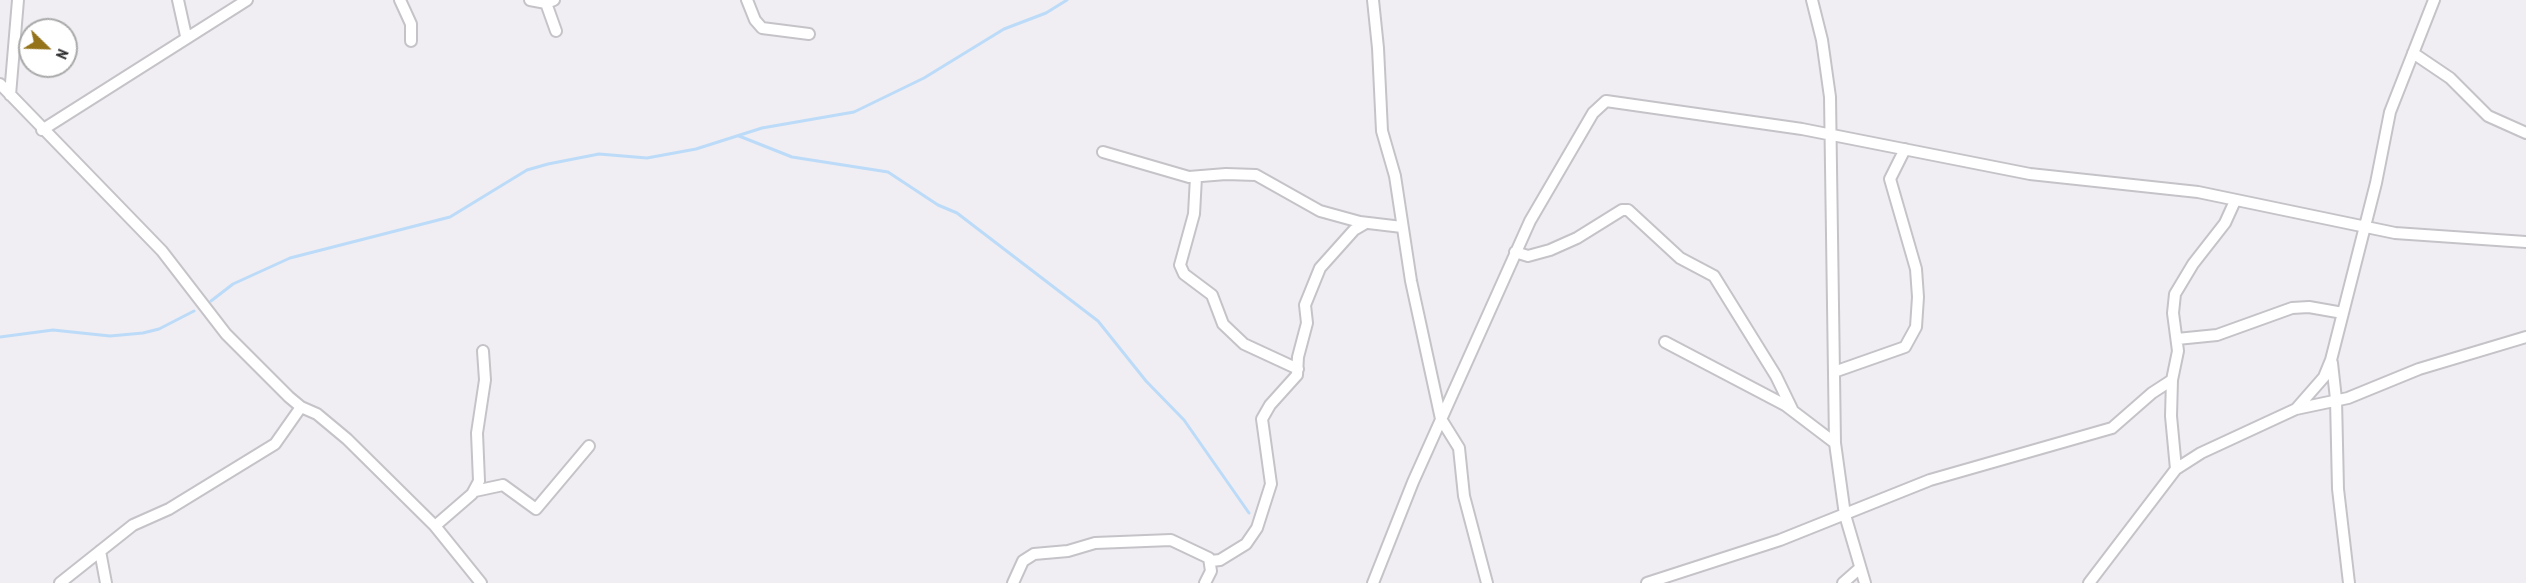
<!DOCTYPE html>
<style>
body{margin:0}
#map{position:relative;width:2526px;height:583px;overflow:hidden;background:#f0eef3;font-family:"PT Sans Narrow",sans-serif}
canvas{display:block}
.north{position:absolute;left:18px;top:18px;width:60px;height:60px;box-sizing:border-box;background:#fff;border:2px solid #a9a9a9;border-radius:50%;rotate:113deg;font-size:16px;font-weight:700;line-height:24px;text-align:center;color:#282729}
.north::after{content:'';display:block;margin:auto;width:21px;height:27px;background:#94731b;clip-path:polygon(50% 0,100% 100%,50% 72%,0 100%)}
</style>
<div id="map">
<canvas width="2526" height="583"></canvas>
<div class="north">N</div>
</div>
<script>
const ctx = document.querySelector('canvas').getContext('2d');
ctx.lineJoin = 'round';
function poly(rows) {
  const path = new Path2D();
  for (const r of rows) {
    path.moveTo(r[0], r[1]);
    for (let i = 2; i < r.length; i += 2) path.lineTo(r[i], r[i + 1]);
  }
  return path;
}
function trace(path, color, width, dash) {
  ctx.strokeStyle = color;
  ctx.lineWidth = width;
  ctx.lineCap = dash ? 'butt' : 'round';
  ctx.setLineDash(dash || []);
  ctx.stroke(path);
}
trace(poly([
 [739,136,792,157,888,172,938,205,957,213,1098,321,1146,381,1184,420,1249,513],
 [211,301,233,284,290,258,450,217,527,170,548,164,599,154,647,158,696,149,762,128,854,112,924,78,1004,29,1046,13,1067,0],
 [0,337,53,330,110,336,143,333,159,329,194,311]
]), '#bcdbf8', 3);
const street = poly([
 [178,0,186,36],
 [400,0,411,24,411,41],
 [530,0,546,3,554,0],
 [747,0,755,20,762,28,809,34],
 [1373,0,1378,48,1382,131,1395,176,1411,281,1441,419,1459,448,1464,496,1487,583],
 [1812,0,1822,40,1830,97,1835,443,1845,515,1865,583],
 [546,3,556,31],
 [2413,53,2450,78,2488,116,2526,133],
 [0,84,162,251,226,334,289,397,301,407,317,414,347,439,435,526,481,583],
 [10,95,18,0],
 [42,130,247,0],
 [1103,152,1189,177,1226,174,1256,175,1320,211,1360,222,1402,227],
 [1196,177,1194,214,1180,265,1184,274,1212,295,1223,324,1244,344,1298,369],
 [1515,252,1528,256,1550,250,1577,238,1622,210,1628,210,1680,258,1714,276,1776,376,1792,409],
 [2177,339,2217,335,2292,308,2309,307,2343,313],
 [1665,342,1785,405,1835,443],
 [2332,363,2336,399,2338,489,2349,583],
 [1834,372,1905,347,1916,327,1918,297,1916,269,1890,179,1905,149],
 [2296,409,2324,377,2331,360,2376,183,2390,112,2434,0],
 [2176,469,2171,416,2172,380,2178,351,2173,313,2175,294,2193,264,2225,223,2235,201],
 [475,491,503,485,536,509,589,446],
 [435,526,472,494,479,481,477,433,485,380,483,351],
 [100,551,106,583],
 [1211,561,1220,560,1246,544,1257,528,1271,484,1262,419,1270,405,1297,375,1298,357,1307,323,1305,305,1320,268,1354,230,1366,223],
 [60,583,133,525,169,509,275,444,301,407],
 [1013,583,1023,561,1034,554,1068,551,1095,543,1171,540,1209,558,1211,571,1205,583],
 [1373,583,1413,482,1530,221,1593,113,1606,101,1802,129,2030,174,2198,192,2395,233,2526,242],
 [1647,583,1780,540,1930,480,2112,428,2152,393,2172,380],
 [1843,583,1860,568],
 [2089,583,2176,469,2201,453,2296,409,2348,398,2419,369,2526,337]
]);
trace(street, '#c5c3c8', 14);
trace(street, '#fff', 10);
</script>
